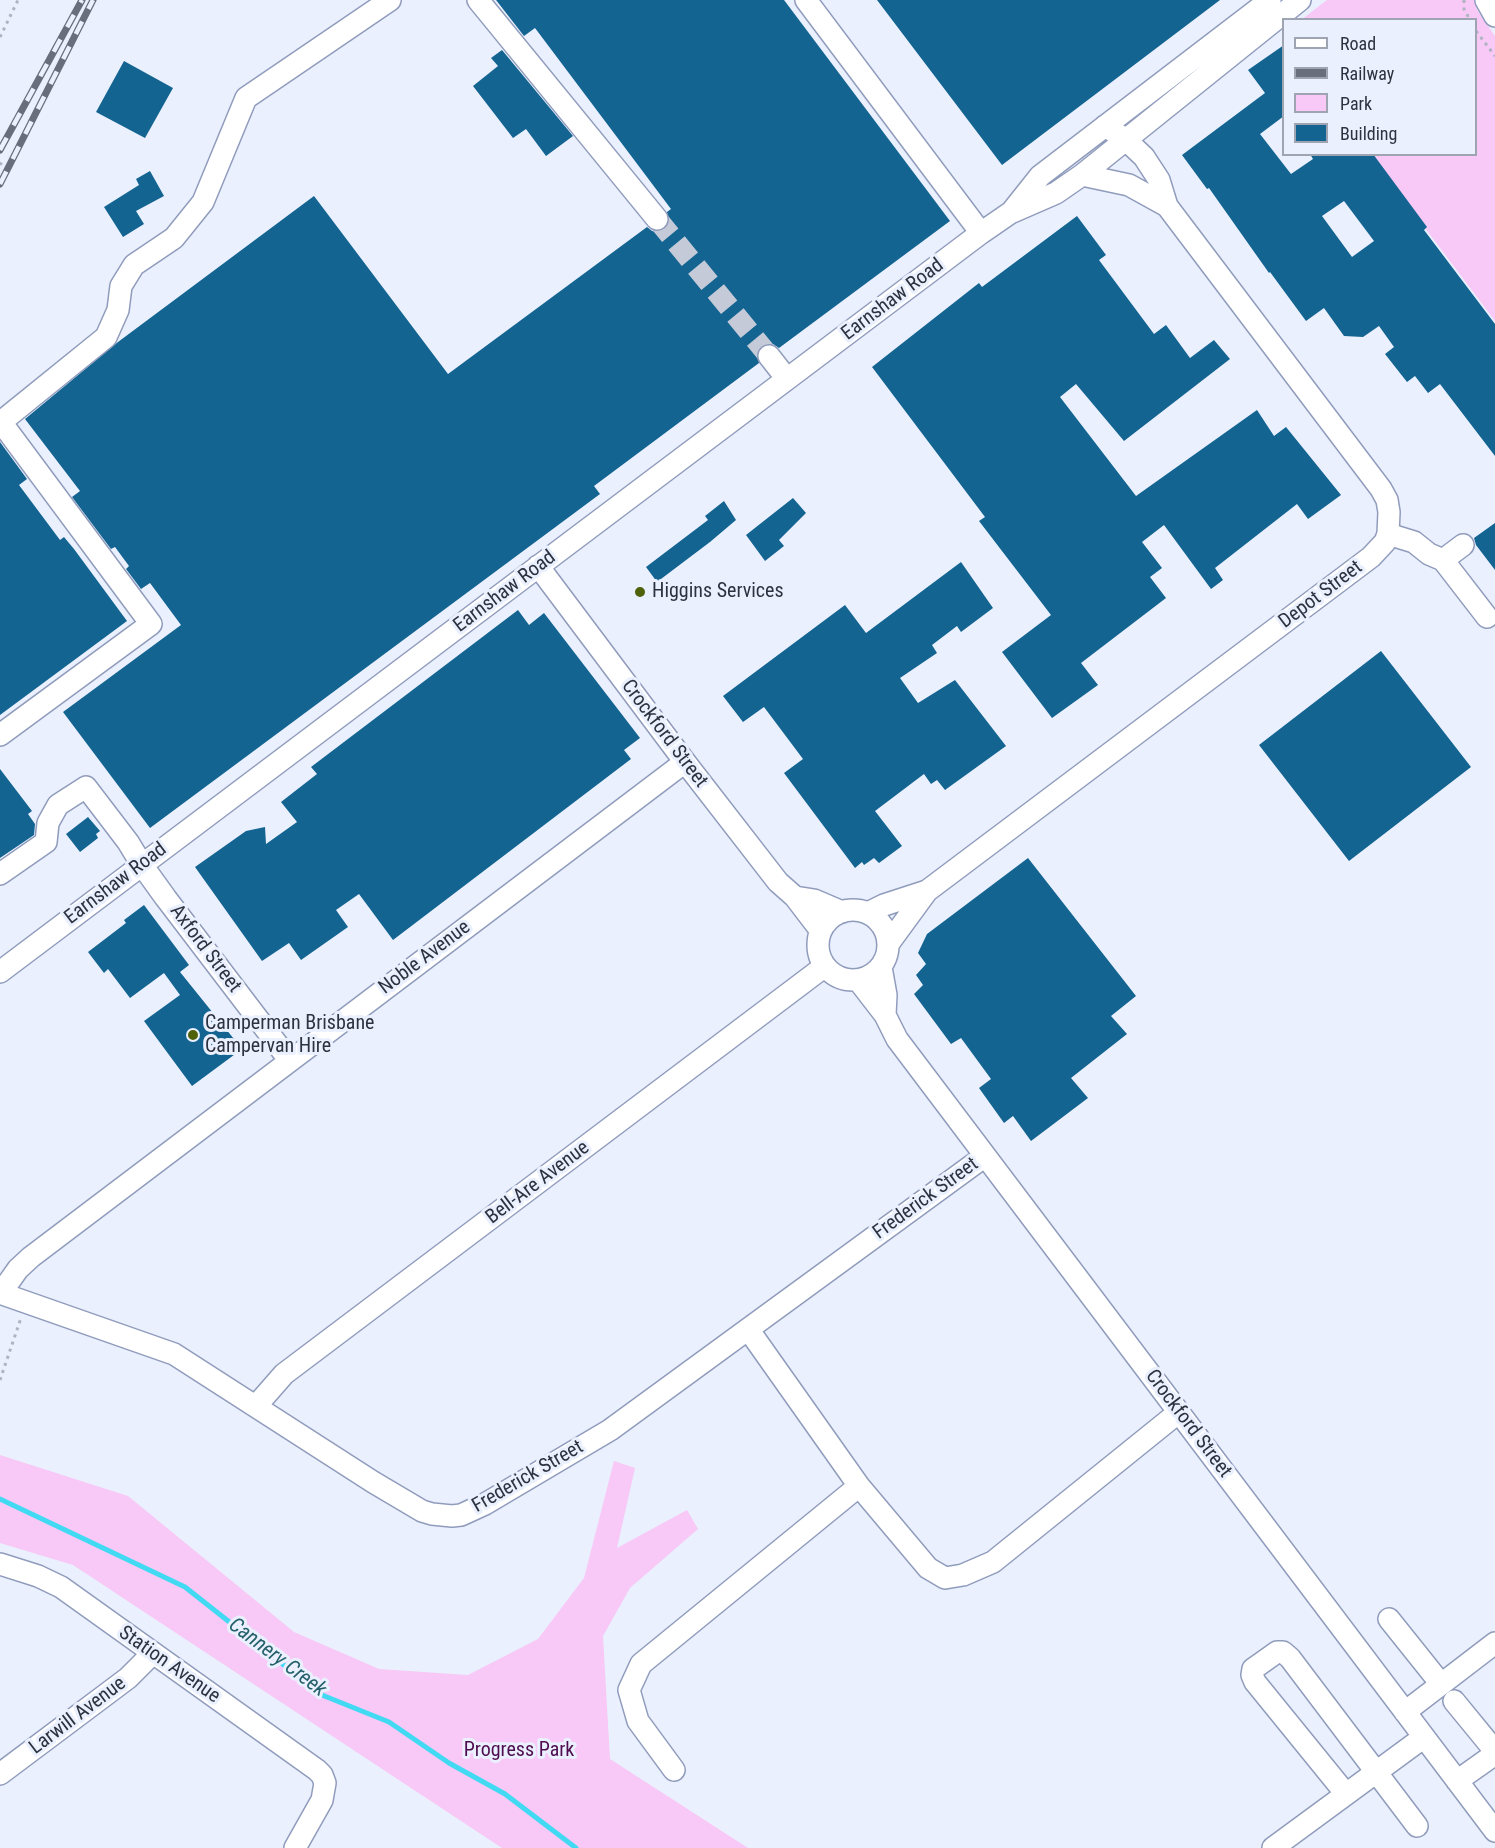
<!DOCTYPE html>
<style>
body{margin:0}
#map{position:relative;width:1495px;height:1848px;overflow:hidden;background:#eaf0fe;font-family:"Roboto Condensed",sans-serif}
canvas{display:block}
.legend{position:absolute;left:1282px;top:18px;width:195px;height:138px;box-sizing:border-box;background:#eaf0fe;border:2px solid #9ea4b2;margin:0;padding:8px 10px;list-style:none;font-size:18px;color:#2d323f}
.legend li{display:flex;align-items:center;gap:12px;height:30px}
.legend b{width:30px;border:2px solid #9ea4b2}
</style>
<div id="map">
<canvas width="1495" height="1848"></canvas>
<ul class="legend">
<li><b style="height:8px;background:#fff"></b>Road</li>
<li><b style="height:8px;background:#686e7b"></b>Railway</li>
<li><b style="height:16px;background:#f8c8f6"></b>Park</li>
<li><b style="height:16px;background:#136491"></b>Building</li>
</ul>
</div>
<script>
const ctx = document.querySelector('canvas').getContext('2d');
ctx.lineJoin = 'round';
function paint(path, color) {
  ctx.fillStyle = color;
  ctx.fill(path, 'evenodd');
}
function poly(rows) {
  const path = new Path2D();
  for (const r of rows) {
    if (r.length === 3) {
      path.moveTo(r[0] + r[2], r[1]);
      path.arc(r[0], r[1], r[2], 0, 2 * Math.PI);
      continue;
    }
    path.moveTo(r[0], r[1]);
    for (let i = 2; i < r.length; i += 2) path.lineTo(r[i], r[i + 1]);
  }
  return path;
}
function trace(path, color, width, dash) {
  ctx.strokeStyle = color;
  ctx.lineWidth = width;
  ctx.lineCap = dash ? 'butt' : 'round';
  ctx.setLineDash(dash || []);
  ctx.stroke(path);
}
function drawText(font, color, halo, rows, align = 'center') {
  ctx.font = font + ' "Roboto Condensed",sans-serif';
  ctx.lineWidth = 6;
  ctx.setLineDash([]);
  ctx.textBaseline = 'middle';
  ctx.strokeStyle = halo;
  ctx.fillStyle = color;
  for (const [text, x, y, turn = 0] of rows) {
    ctx.save();
    ctx.translate(x, y);
    ctx.rotate((+turn || 0) * Math.PI / 180);
    ctx.textAlign = isNaN(turn) ? turn : align;
    if (halo) ctx.strokeText(text, 0, 0);
    ctx.fillText(text, 0, 0);
    ctx.restore();
  }
}
paint(poly([
 [1327,0,1475,0,1477,10,1495,36,1495,321,1370,155,1476,154,1476,20,1301,20],
 [0,1455,128,1496,294,1632,379,1669,468,1675,538,1639,584,1578,614,1461,635,1468,617,1548,687,1510,698,1529,630,1588,603,1636,610,1759,748,1848,502,1848,73,1565,0,1543]
]), '#f8c8f6');
trace(poly([
 [0,1499,185,1587,322,1695,389,1722,449,1763,505,1794,576,1848]
]), '#41daf2', 5);
paint(poly([
 [496,0,784,0,950,221,779,348,773,344,762,346,757,352,759,363,594,486,600,494,150,828,63,712,181,625,150,583,141,589,126,569,129,566,115,547,111,549,72,497,80,491,25,419,118,342,314,196,448,374,647,227,652,231,658,232,665,228,669,223,667,212,671,209,535,28,524,36],
 [877,0,1220,0,1002,165],
 [1284,45,1284,116,1260,134,1291,174,1313,159,1310,154,1373,154,1427,227,1424,230,1495,324,1495,456,1440,384,1428,393,1415,376,1407,382,1385,354,1394,347,1379,326,1363,337,1344,336,1324,308,1306,321,1270,272,1269,273,1209,188,1207,189,1182,155,1265,93,1248,70],
 [1344,201,1374,241,1352,257,1322,216],
 [502,50,573,136,546,156,526,129,513,138,473,86,498,66,491,58],
 [124,61,173,88,145,138,96,112],
 [150,171,164,196,136,211,144,224,123,237,104,207,139,185,136,179],
 [1077,216,1106,255,1099,260,1154,334,1166,325,1190,358,1214,340,1230,359,1124,441,1076,384,1060,397,1136,496,1257,410,1274,436,1286,427,1341,495,1308,519,1297,504,1215,568,1223,580,1211,589,1164,525,1142,542,1162,568,1150,577,1166,598,1081,663,1098,685,1052,718,1002,652,1051,615,979,521,985,517,872,367,979,283,982,287],
 [0,442,27,479,19,485,60,540,64,537,74,549,127,621,0,715],
 [793,498,806,513,779,540,784,546,765,561,746,535],
 [724,501,736,520,710,542,657,582,646,567,708,520,705,516],
 [1495,523,1495,570,1476,545,1474,538],
 [961,562,993,608,961,632,957,626,932,645,937,653,900,678,918,703,955,680,1006,746,945,790,937,780,931,784,924,774,875,811,902,846,879,863,874,858,864,865,862,862,855,868,784,773,803,759,764,707,743,722,723,696,845,605,866,633],
 [518,610,529,625,544,613,640,738,624,750,631,759,393,940,359,894,336,910,348,927,301,960,289,943,262,961,195,867,246,831,265,827,266,844,297,822,281,802,317,774,311,767],
 [1381,651,1471,767,1349,861,1259,745],
 [0,769,32,811,28,814,35,824,34,835,0,858],
 [88,817,100,831,96,834,98,838,80,852,66,834],
 [1028,858,1136,996,1111,1016,1127,1034,1071,1078,1088,1098,1031,1141,1013,1116,1004,1123,979,1088,991,1079,961,1038,951,1044,914,994,923,985,916,975,926,964,918,953,927,934],
 [144,905,189,965,180,972,242,1049,192,1086,144,1021,180,995,164,973,130,998,108,969,104,973,88,952,126,923,124,920]
]), '#136491');
trace(poly([
 [657,219,769,356]
]), '#c4cad8', 21, [21, 10]);
const minor = poly([
 [478,0,657,219],
 [806,0,981,233],
 [1486,0,1495,16],
 [1082,175,1129,185,1167,206],
 [1013,210,1040,176,1270,0],
 [769,356,787,379],
 [1388,534,1414,542,1429,554,1443,560,1487,617],
 [1443,560,1463,545],
 [538,566,685,762,778,882,795,897,821,931],
 [0,735,151,624,1,422,106,337,118,310,121,286,134,265,174,238,203,202,246,98,390,0],
 [0,874,46,842,48,823,58,805,86,787,128,842,142,865,165,897,290,1061],
 [795,897,814,900,842,912],
 [853,945,35],
 [868,913,884,905,927,891],
 [889,943,927,891,1371,557,1385,542,1388,534,1389,512,1387,500,1381,489,1167,206,1159,180,1144,157,1125,139,1105,126],
 [881,967,886,995,885,1015],
 [0,972,981,233,1010,213,1056,193,1082,175,1300,0],
 [858,980,885,1015,897,1039,1495,1831],
 [0,1293,174,1354,373,1482,422,1511,432,1514,452,1516,461,1515,485,1504,610,1430,985,1156],
 [1,1293,18,1269,31,1257,685,762],
 [748,1329,859,1486,928,1568,945,1578,963,1575,993,1562,1179,1412],
 [256,1406,284,1374,825,966],
 [0,1564,38,1576,61,1587,317,1770,322,1775,325,1783,322,1800,295,1848],
 [1389,1619,1441,1684],
 [1454,1701,1495,1751],
 [1405,1712,1495,1643],
 [674,1770,638,1721,629,1690,641,1664,859,1486],
 [0,1774,128,1678,152,1654],
 [1457,1781,1495,1754],
 [1346,1794,1255,1682,1252,1675,1253,1669,1277,1652,1283,1652,1290,1658,1417,1826],
 [1273,1848,1424,1737]
]);
trace(minor, '#909cbc', 24);
trace(poly([
 [1464,0,1464,9,1470,20],
 [1476,31,1495,56],
 [0,37,18,0],
 [0,165,3,160],
 [0,1380,21,1318]
]), '#aeb4c1', 3, [3, 4.5]);
trace(minor, '#fff', 21);
const rail = poly([
 [0,150,82,0],
 [0,184,93,0]
]);
trace(rail, '#686e7b', 7);
trace(rail, '#eaf0fe', 4.5, [14]);
for (const [x, y, r, color] of [
 [640,592,6,"#4f620a"],
 [193,1035,6,"#4f620a"]
]) {
  const dot = new Path2D();
  dot.arc(x, y, r, 0, 2 * Math.PI);
  ctx.fillStyle = color;
  ctx.fill(dot);
  trace(dot, '#eaf0fe', 2);
}
drawText('20px', '#2d323f', '#eaf0fe', [
 ["Earnshaw Road",893,300,-37],
 ["Earnshaw Road",505,592,-37],
 ["Depot Street",1321,595,-37],
 ["Crockford Street",664,734,53],
 ["Earnshaw Road",116,884,-37],
 ["Axford Street",205,949,53],
 ["Noble Avenue",425,958,-37],
 ["Bell-Are Avenue",538,1183,-37],
 ["Frederick Street",926,1199,-36],
 ["Crockford Street",1188,1424,53],
 ["Frederick Street",528,1477,-30],
 ["Station Avenue",169,1665,35],
 ["Larwill Avenue",78,1716,-37]
]);
drawText('20px', '#2d323f', '#eaf0fe', [
 ["Higgins Services",652,592],
 ["Camperman Brisbane",205,1024],
 ["Campervan Hire",205,1047]
], 'left');
drawText('20px', '#4f0d4f', '#eaf0fe', [
 ["Progress Park",519,1751]
]);
drawText('italic 21px', '#24606a', '#eaf0fe', [
 ["Cannery Creek",277,1658,37]
]);
</script>
